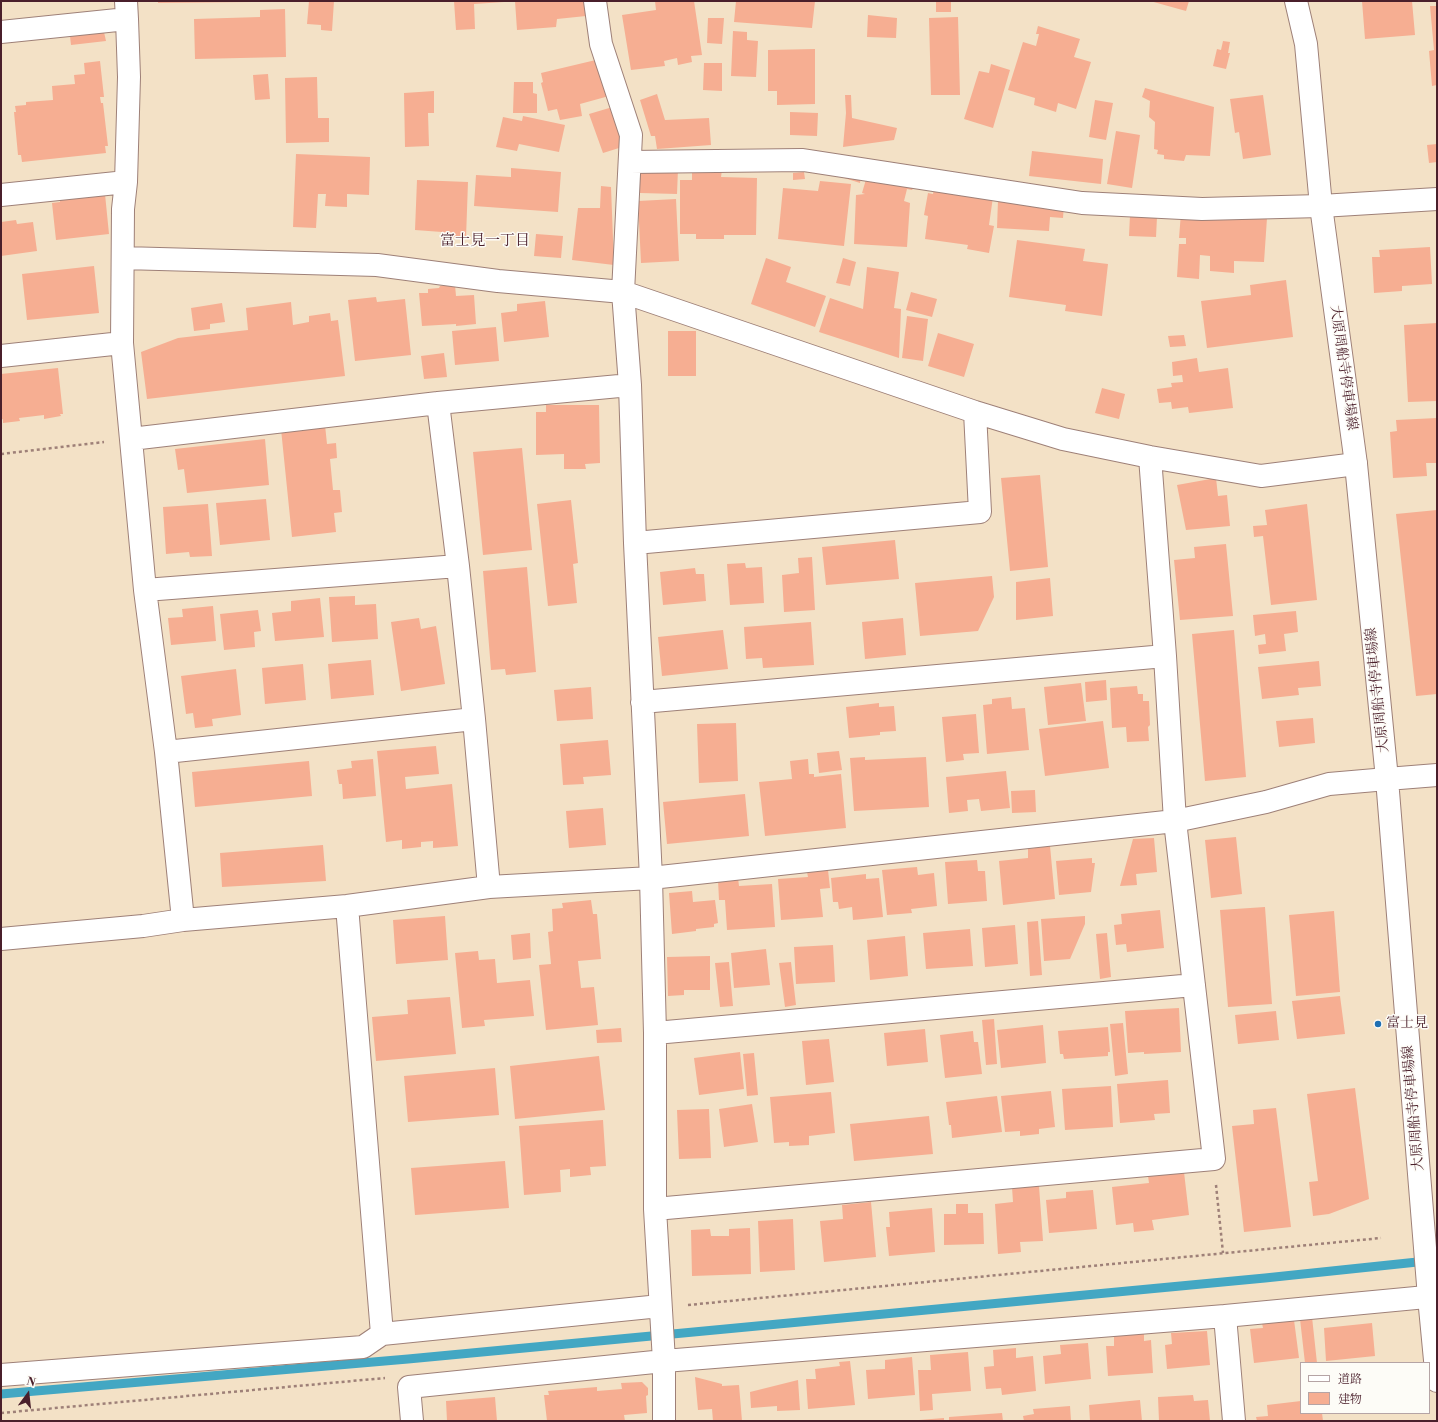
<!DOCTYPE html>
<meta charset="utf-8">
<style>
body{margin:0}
#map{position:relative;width:1438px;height:1422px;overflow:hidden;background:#f3e1c6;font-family:"Libre Bodoni","Noto Serif JP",serif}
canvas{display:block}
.frame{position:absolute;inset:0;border:2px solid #4a1f2b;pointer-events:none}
.legend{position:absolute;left:1300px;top:1362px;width:130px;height:52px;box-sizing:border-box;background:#fdfcf7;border:1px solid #b5a4a5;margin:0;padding:5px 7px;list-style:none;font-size:12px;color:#4a1f2b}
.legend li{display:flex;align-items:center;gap:8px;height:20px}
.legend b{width:20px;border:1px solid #b5a4a5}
.north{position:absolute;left:8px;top:1374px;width:40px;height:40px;-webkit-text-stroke:3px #fdfcf7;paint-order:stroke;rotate:15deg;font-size:11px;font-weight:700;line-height:16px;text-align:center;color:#4a1f2b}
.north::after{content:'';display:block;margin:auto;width:14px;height:18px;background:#4a1f2b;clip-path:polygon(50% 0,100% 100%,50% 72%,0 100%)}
</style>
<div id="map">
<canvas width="1438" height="1422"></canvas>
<div class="frame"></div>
<ul class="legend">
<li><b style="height:5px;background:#fff"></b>道路</li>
<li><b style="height:11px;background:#f6ae92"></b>建物</li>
</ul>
<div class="north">N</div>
</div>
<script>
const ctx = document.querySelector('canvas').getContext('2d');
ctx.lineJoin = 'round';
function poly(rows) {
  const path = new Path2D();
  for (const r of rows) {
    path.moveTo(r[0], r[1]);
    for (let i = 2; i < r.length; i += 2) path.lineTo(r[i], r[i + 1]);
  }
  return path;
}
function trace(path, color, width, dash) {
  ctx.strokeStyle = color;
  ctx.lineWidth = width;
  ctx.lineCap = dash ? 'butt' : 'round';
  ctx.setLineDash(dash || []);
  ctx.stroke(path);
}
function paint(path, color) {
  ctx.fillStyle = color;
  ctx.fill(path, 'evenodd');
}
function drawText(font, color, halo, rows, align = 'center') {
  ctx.font = font + ' "Libre Bodoni","Noto Serif JP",serif';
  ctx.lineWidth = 3;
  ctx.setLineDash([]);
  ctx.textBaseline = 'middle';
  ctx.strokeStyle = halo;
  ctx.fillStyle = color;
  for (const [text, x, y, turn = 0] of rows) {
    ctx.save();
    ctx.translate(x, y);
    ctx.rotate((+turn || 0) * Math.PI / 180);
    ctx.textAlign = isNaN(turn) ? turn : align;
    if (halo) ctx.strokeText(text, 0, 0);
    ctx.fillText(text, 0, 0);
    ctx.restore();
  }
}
trace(poly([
 [1,1394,408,1359,1265,1278,1427,1261]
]), '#43a7c3', 9);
paint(poly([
 [158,1,252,1,252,2,158,3],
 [309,1,334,1,332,31,321,30,321,25,307,24],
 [454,1,504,1,504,2,474,4,475,29,456,30],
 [515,1,584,1,586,16,557,19,556,27,517,30],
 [655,1,694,1,702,55,691,56,692,62,678,65,677,58,664,61,665,66,631,70,622,15,656,10],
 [736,1,815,1,812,28,734,22],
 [936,1,951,1,951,12,936,12],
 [1150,1,1189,1,1186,11],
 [1362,1,1412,1,1415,35,1365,39],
 [1430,6,1437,6,1437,85,1432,86,1429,51,1434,50],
 [285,9,286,57,195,59,194,19,260,17,260,10],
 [868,15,897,18,896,38,867,37],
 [958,17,960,95,931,95,929,18],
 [708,18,724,18,722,44,707,43],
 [1038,26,1080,39,1074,57,1091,62,1076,109,1058,103,1056,112,1034,105,1035,98,1008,90,1023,42,1036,46,1039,34,1036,34],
 [733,31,747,32,747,40,758,41,756,77,731,76],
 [104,32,106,41,71,45,70,36],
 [1223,41,1230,42,1228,53,1230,53,1226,69,1213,66,1217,49,1221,50],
 [815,49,815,104,777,105,777,91,768,91,768,50],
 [600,59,609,96,580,104,582,116,560,120,557,109,548,111,541,83,543,82,541,73],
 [100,61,104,97,100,97,101,103,103,103,108,146,105,146,106,153,22,162,21,155,18,155,14,112,16,112,15,106,26,105,26,102,53,100,52,86,75,84,74,75,85,74,84,63],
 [704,63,722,63,722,91,703,90],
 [991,64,1010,70,993,128,964,119,979,71,989,73],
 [268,74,270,99,255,100,253,75],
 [317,77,318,118,329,118,329,142,286,143,285,78],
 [514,82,533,82,533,93,537,94,537,113,513,113],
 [1145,88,1214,107,1210,156,1186,155,1184,161,1164,159,1164,155,1157,154,1158,150,1154,149,1155,122,1149,117,1150,101,1142,97],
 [434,91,434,113,428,113,429,146,405,147,404,93],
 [657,94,665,120,709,118,711,145,657,149,655,136,651,136,640,100],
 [845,95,851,95,852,118,897,128,894,140,843,147,846,113],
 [1263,95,1271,155,1243,159,1239,132,1235,133,1230,99],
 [1095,100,1113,103,1106,140,1089,137],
 [616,106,625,129,619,148,603,153,589,114],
 [790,112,818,113,817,136,790,135],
 [523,116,565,125,559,152,519,144,517,151,496,147,503,117,522,121],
 [1116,131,1140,135,1132,188,1107,184],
 [1437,144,1437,162,1429,163,1427,145],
 [1032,151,1103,159,1101,184,1029,176],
 [296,154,370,157,369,195,347,194,347,207,325,206,326,194,318,194,316,228,293,227],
 [511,168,561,172,558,212,474,206,476,175,511,177],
 [640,169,678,169,677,194,640,193],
 [692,170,722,170,721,177,757,178,756,235,724,235,724,239,696,239,696,234,680,234,680,180,692,180],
 [804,172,805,179,793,180,793,173],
 [838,176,861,176,860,183],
 [867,176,914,187,912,190,907,189,904,201,910,203,907,247,854,244,856,195,865,194,862,193],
 [417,180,468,182,466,238,442,237,442,232,415,230],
 [820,181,851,184,844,246,778,239,783,188,818,191],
 [601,186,611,187,614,265,572,260,578,208,600,208],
 [934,188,993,197,989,225,994,226,989,253,967,249,968,245,925,239,928,216,924,215,928,193,933,194],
 [105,194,109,234,56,240,52,203,60,202,60,198],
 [676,199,679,261,641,263,638,201],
 [998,200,1064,204,1063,218,1050,217,1049,231,997,228],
 [1181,213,1267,218,1264,262,1234,261,1234,273,1210,271,1210,256,1200,255,1199,279,1177,277,1179,244,1186,244,1186,238,1179,238],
 [1130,215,1157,217,1156,237,1129,236],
 [16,220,17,224,33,222,37,251,1,256,1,222],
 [536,234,563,236,561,258,534,256],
 [1017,240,1085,249,1083,261,1108,264,1102,316,1065,311,1066,305,1009,297],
 [1430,247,1432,284,1402,286,1402,291,1374,293,1372,257,1380,257,1379,250],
 [766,258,791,267,786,282,826,296,815,327,751,304],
 [843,258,856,262,850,286,836,283],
 [94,266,99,313,27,320,22,274],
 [867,267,899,272,894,308,901,309,899,358,819,332,830,298,863,309],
 [1286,280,1293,337,1207,348,1201,301,1251,295,1250,285],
 [455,285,456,296,474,295,476,324,456,326,456,324,422,326,419,293,428,293,428,289,439,288,440,286],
 [911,292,937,299,932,317,906,310],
 [376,297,377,302,405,299,411,355,355,361,348,300],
 [545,301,549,337,504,342,501,313,517,311,517,304],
 [291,302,293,325,309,322,309,316,330,313,331,321,338,320,345,376,147,399,141,352,178,338,248,330,246,308],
 [222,303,225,322,210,324,210,329,194,331,191,308],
 [907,316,928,319,923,361,902,358],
 [1437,323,1437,401,1408,402,1404,325],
 [496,327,499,361,455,365,452,331],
 [668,331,696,331,696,376,668,376],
 [938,333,974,344,964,377,928,366],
 [1184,335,1186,346,1170,347,1168,336],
 [444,353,447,377,424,379,421,356],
 [1197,358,1199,372,1228,368,1233,408,1189,413,1188,407,1172,409,1171,402,1159,403,1157,389,1172,387,1171,383,1183,382,1182,375,1173,376,1172,362],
 [58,368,63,414,60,414,61,416,44,419,44,415,19,418,20,421,3,423,3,419,1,420,1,374],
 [1102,388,1125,394,1119,419,1095,413],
 [546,405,599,405,600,463,585,464,586,469,564,469,564,454,536,455,536,412,546,412],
 [1437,418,1437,463,1426,463,1427,476,1393,478,1390,432,1397,431,1396,420],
 [325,425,327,444,336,443,337,458,330,459,333,490,340,490,342,512,334,513,336,532,292,537,281,429],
 [265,439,269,485,187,493,184,469,178,470,175,449],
 [522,448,532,550,483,555,473,452],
 [1040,475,1048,567,1010,571,1001,478],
 [1216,478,1218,496,1227,495,1230,526,1186,530,1177,485],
 [266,499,270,540,220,545,216,503],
 [571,500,578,563,573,564,577,603,548,606,537,504],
 [208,504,212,556,190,557,189,552,166,554,163,507],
 [1307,504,1317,600,1271,605,1263,536,1254,537,1253,526,1267,525,1265,510],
 [1437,510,1437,694,1416,696,1396,514],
 [895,540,899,579,826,585,822,547],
 [1226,544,1233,616,1180,620,1174,560,1195,558,1194,547],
 [812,557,815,610,784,612,782,575,799,573,798,558],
 [745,563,746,568,762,567,764,603,730,605,727,564],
 [527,567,536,672,506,675,505,669,491,670,483,571],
 [695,568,696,574,704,574,706,601,663,605,660,572],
 [992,576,994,597,978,631,920,636,915,583],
 [1050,578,1053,616,1016,620,1016,582],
 [355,596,355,605,376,604,378,639,332,642,329,597],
 [320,598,324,637,275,641,272,613,291,611,291,601],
 [213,606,216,641,171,645,168,618,183,617,182,609],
 [258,610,261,631,254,632,255,647,224,650,220,614],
 [1296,611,1298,632,1284,634,1286,651,1259,654,1258,645,1266,644,1265,634,1255,636,1253,615],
 [419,618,421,629,436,626,445,684,401,691,391,622],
 [903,618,906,655,865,659,862,622],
 [811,622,814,665,763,668,762,658,746,659,744,627],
 [723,630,728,669,662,676,658,637],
 [1234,630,1246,777,1205,781,1192,634],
 [371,660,374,695,331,699,328,664],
 [1319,661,1321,686,1298,688,1299,695,1262,699,1258,667],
 [303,664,306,700,265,704,262,668],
 [236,669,241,715,212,719,213,726,195,728,193,713,186,714,181,676],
 [1106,680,1107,700,1086,702,1085,682],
 [1081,683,1086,721,1048,725,1044,687],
 [1137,686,1138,694,1143,694,1143,701,1149,701,1150,725,1148,727,1149,741,1127,742,1126,727,1112,728,1110,688],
 [591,687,593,719,557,721,554,690],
 [1011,697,1012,709,1025,708,1029,750,987,754,983,705,992,704,992,699],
 [879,703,879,707,894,706,896,731,880,732,880,735,849,738,846,707],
 [976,714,979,753,963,754,964,760,946,762,942,717],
 [1313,718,1315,743,1279,747,1276,721],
 [1103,721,1109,768,1045,776,1039,729],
 [736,723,738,781,699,783,697,724],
 [608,740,611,775,583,777,584,784,563,785,560,744],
 [436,746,439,774,405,777,406,789,452,784,458,846,433,848,433,841,421,842,421,847,402,849,402,840,386,842,377,751],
 [839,751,842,770,819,773,817,753],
 [865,757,865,760,926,757,929,807,854,811,850,758],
 [373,759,376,796,343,799,342,784,339,784,337,770,352,768,351,761],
 [808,759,809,774,814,774,814,777,841,774,846,828,765,836,759,782,792,779,790,761],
 [309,761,312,796,195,807,192,772],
 [1006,771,1010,808,981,811,979,799,967,800,968,811,949,813,946,777],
 [1035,790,1036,812,1012,813,1011,791],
 [745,794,749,836,667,844,663,802],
 [603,808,606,845,569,848,566,811],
 [1236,837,1242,894,1211,898,1205,840],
 [1154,838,1157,872,1136,874,1137,885,1120,886,1133,839],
 [323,845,326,881,222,887,220,853],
 [1050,846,1055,899,1003,905,999,861,1028,858,1028,849],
 [1092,858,1092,863,1095,863,1091,892,1059,895,1056,861],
 [977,860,978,871,985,871,987,901,948,904,945,862],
 [917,867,918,875,934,873,937,906,911,909,912,913,887,915,882,870],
 [828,870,830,888,820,889,823,917,781,920,778,879,808,877,807,872],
 [866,874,866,879,879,878,883,917,853,920,852,907,839,909,838,902,833,902,831,878],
 [738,878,739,886,772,884,775,927,727,930,725,900,719,900,718,880],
 [692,891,693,902,715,900,718,923,714,924,714,927,696,929,696,931,672,934,669,893],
 [591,900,593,914,597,914,601,959,578,961,581,988,594,987,598,1025,546,1030,539,965,551,964,548,932,553,931,552,909,563,908,562,903],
 [1265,907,1272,1004,1228,1007,1220,910],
 [1160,910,1164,948,1127,952,1126,944,1116,945,1114,925,1122,924,1121,914],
 [1334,911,1340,992,1296,996,1289,915],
 [445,916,448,960,396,964,393,920],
 [1085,916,1085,924,1070,959,1044,961,1041,919],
 [1038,921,1042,975,1030,976,1027,922],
 [1015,925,1018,964,985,967,982,928],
 [970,929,973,966,926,969,923,933],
 [530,933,531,958,513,960,511,935],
 [1107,933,1111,977,1100,979,1096,934],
 [905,936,908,976,870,980,867,940],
 [833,945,835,982,796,984,794,947],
 [766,949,770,985,734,988,731,953],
 [478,951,479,960,495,959,497,983,530,980,534,1016,484,1020,485,1026,462,1028,455,953],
 [710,956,710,990,684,990,684,995,668,996,667,957],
 [729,962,733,1006,720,1007,715,963],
 [791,962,796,1005,785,1007,779,963],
 [1340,996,1345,1034,1297,1039,1292,1001],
 [450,997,456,1054,376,1061,372,1017,408,1014,407,1000],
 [1179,1008,1181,1052,1144,1054,1144,1052,1128,1053,1125,1011],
 [1276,1011,1279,1040,1238,1044,1235,1015],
 [994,1019,997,1064,986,1065,982,1020],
 [1123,1023,1128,1074,1115,1076,1110,1024],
 [1043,1025,1046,1063,1001,1068,997,1030],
 [1108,1027,1110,1052,1108,1052,1108,1056,1064,1059,1063,1054,1060,1054,1058,1031],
 [621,1028,622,1042,597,1043,596,1030],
 [925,1029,928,1062,887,1066,884,1033],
 [973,1031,974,1042,978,1042,982,1074,945,1078,940,1035],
 [829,1039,834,1082,806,1085,802,1041],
 [740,1052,744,1089,699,1095,694,1058],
 [754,1053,758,1095,747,1096,743,1054],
 [599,1056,605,1110,515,1119,510,1066],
 [495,1068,499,1115,408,1122,404,1076],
 [1168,1080,1170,1113,1154,1114,1155,1120,1120,1123,1117,1084],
 [1111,1086,1113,1127,1065,1130,1062,1089],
 [1355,1088,1369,1199,1329,1214,1313,1216,1309,1182,1318,1181,1307,1094],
 [1051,1091,1055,1127,1039,1129,1039,1134,1020,1136,1020,1131,1005,1132,1001,1096],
 [831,1092,835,1133,809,1136,809,1145,789,1146,789,1142,774,1143,770,1097],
 [997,1096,1002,1132,952,1138,951,1125,949,1125,946,1102],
 [752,1104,758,1142,724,1147,719,1109],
 [1276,1108,1291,1227,1244,1232,1232,1126,1254,1124,1253,1110],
 [709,1109,711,1158,679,1159,677,1110],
 [929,1116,933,1154,854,1161,850,1124],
 [603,1120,606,1166,590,1167,591,1175,570,1177,570,1169,560,1170,561,1192,524,1195,519,1126],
 [505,1161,509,1208,415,1215,411,1168],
 [1184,1172,1189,1215,1152,1220,1154,1230,1134,1232,1133,1223,1116,1225,1112,1187,1149,1183,1148,1176],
 [1039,1186,1043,1241,1020,1242,1021,1252,998,1254,995,1204,1013,1202,1012,1187],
 [1093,1190,1097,1229,1049,1233,1046,1200,1066,1198,1066,1192],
 [871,1202,876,1257,824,1262,820,1221,843,1219,842,1205],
 [956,1204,968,1204,968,1213,983,1213,984,1244,944,1245,944,1214,956,1214],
 [932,1208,935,1252,889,1256,886,1227,890,1227,889,1212],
 [793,1219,795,1270,760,1272,758,1221],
 [750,1228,751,1274,692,1276,691,1230,710,1229,711,1236,729,1236,729,1229],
 [1312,1317,1317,1363,1305,1363,1300,1319],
 [1294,1320,1299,1358,1254,1363,1250,1329,1263,1328,1262,1323],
 [1372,1323,1375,1356,1326,1361,1324,1328],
 [1207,1331,1210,1365,1167,1369,1165,1345,1172,1344,1171,1333],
 [1144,1333,1144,1341,1151,1340,1153,1373,1108,1376,1106,1346,1114,1346,1114,1335],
 [1088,1343,1091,1379,1045,1384,1043,1356,1061,1354,1060,1345],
 [1016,1348,1016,1358,1033,1356,1036,1391,1002,1395,1001,1388,986,1389,984,1367,994,1366,993,1350],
 [968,1352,971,1391,932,1394,933,1410,920,1411,918,1370,931,1370,930,1355],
 [912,1357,915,1395,868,1399,866,1370,885,1369,885,1360],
 [850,1361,855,1405,808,1409,806,1379,816,1379,815,1369,840,1366,839,1362],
 [695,1377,722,1384,722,1386,739,1385,742,1421,713,1421,712,1409,698,1410],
 [798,1380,800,1410,777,1411,777,1406,751,1408,750,1392],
 [642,1382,648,1388,648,1395,646,1396,647,1413,624,1415,625,1421,547,1421,544,1395,549,1395,548,1391,597,1387,597,1391,622,1389,621,1383],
 [1193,1395,1194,1401,1208,1400,1210,1421,1159,1421,1158,1397],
 [495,1397,497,1421,447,1421,446,1401],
 [1140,1400,1142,1421,1090,1421,1089,1405],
 [1301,1401,1301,1413,1322,1413,1323,1421,1257,1421,1256,1417,1268,1416,1267,1405],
 [1070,1406,1071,1421,1024,1421,1023,1416,1034,1414,1033,1409],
 [1002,1413,1003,1421,949,1421,949,1417],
 [944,1418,944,1421,919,1421,919,1420]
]), '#f6ae92');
const street = poly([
 [126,1,127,19],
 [595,1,601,44,631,135,623,292,630,385,635,543,651,878,655,1033,655,1209,664,1361,664,1421],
 [1,32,127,19,129,77,126,182,123,209,122,343,145,590,166,752,183,920,143,926,1,939],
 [630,162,803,160,1082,203,1202,209,1321,206,1437,199],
 [1,195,126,182],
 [123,258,377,265,498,281,623,292,975,412,1063,439,1150,457,1261,476,1356,464],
 [1,356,122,343],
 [438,403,458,566,474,719,489,887],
 [131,439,438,403,630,385],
 [635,543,980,512,975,412],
 [145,590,458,566],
 [642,702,1165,656],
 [166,752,474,719],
 [347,906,382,1334,660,1306],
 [183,920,347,906,489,887,651,878,1175,821,1266,802,1329,784,1387,779],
 [655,1033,1194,985],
 [655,1209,1214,1159,1175,821,1165,656,1150,457],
 [1225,1316,1234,1421],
 [1,1375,363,1347,382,1334],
 [412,1421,409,1387,664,1361,1225,1316,1437,1296]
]);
const secondary = poly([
 [1296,1,1306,44,1321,206,1356,464,1387,779,1429,1297,1437,1381],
 [1387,779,1437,775]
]);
trace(street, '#9e8078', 24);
trace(secondary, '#9e8078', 24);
trace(poly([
 [1,454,104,442],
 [1216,1185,1223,1253],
 [688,1305,1381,1238],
 [1,1413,385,1378]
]), '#9e8078', 2.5, [3, 3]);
trace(street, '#fff', 22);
trace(secondary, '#fff', 22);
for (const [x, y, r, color] of [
 [1378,1024,4,"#1f6fb2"]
]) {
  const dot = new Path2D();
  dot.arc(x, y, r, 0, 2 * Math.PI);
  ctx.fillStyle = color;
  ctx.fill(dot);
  trace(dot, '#fdfcf7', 1.5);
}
drawText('14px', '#4a1f2b', '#fdfcf7', [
 ["大原周船寺停車場線",1343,368,82],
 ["大原周船寺停車場線",1378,690,-96],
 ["大原周船寺停車場線",1414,1108,-95]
]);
drawText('14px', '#4a1f2b', '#fdfcf7', [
 ["富士見",1386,1024]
], 'left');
drawText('15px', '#4a1f2b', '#fdfcf7', [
 ["富士見一丁目",485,241]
]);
</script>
